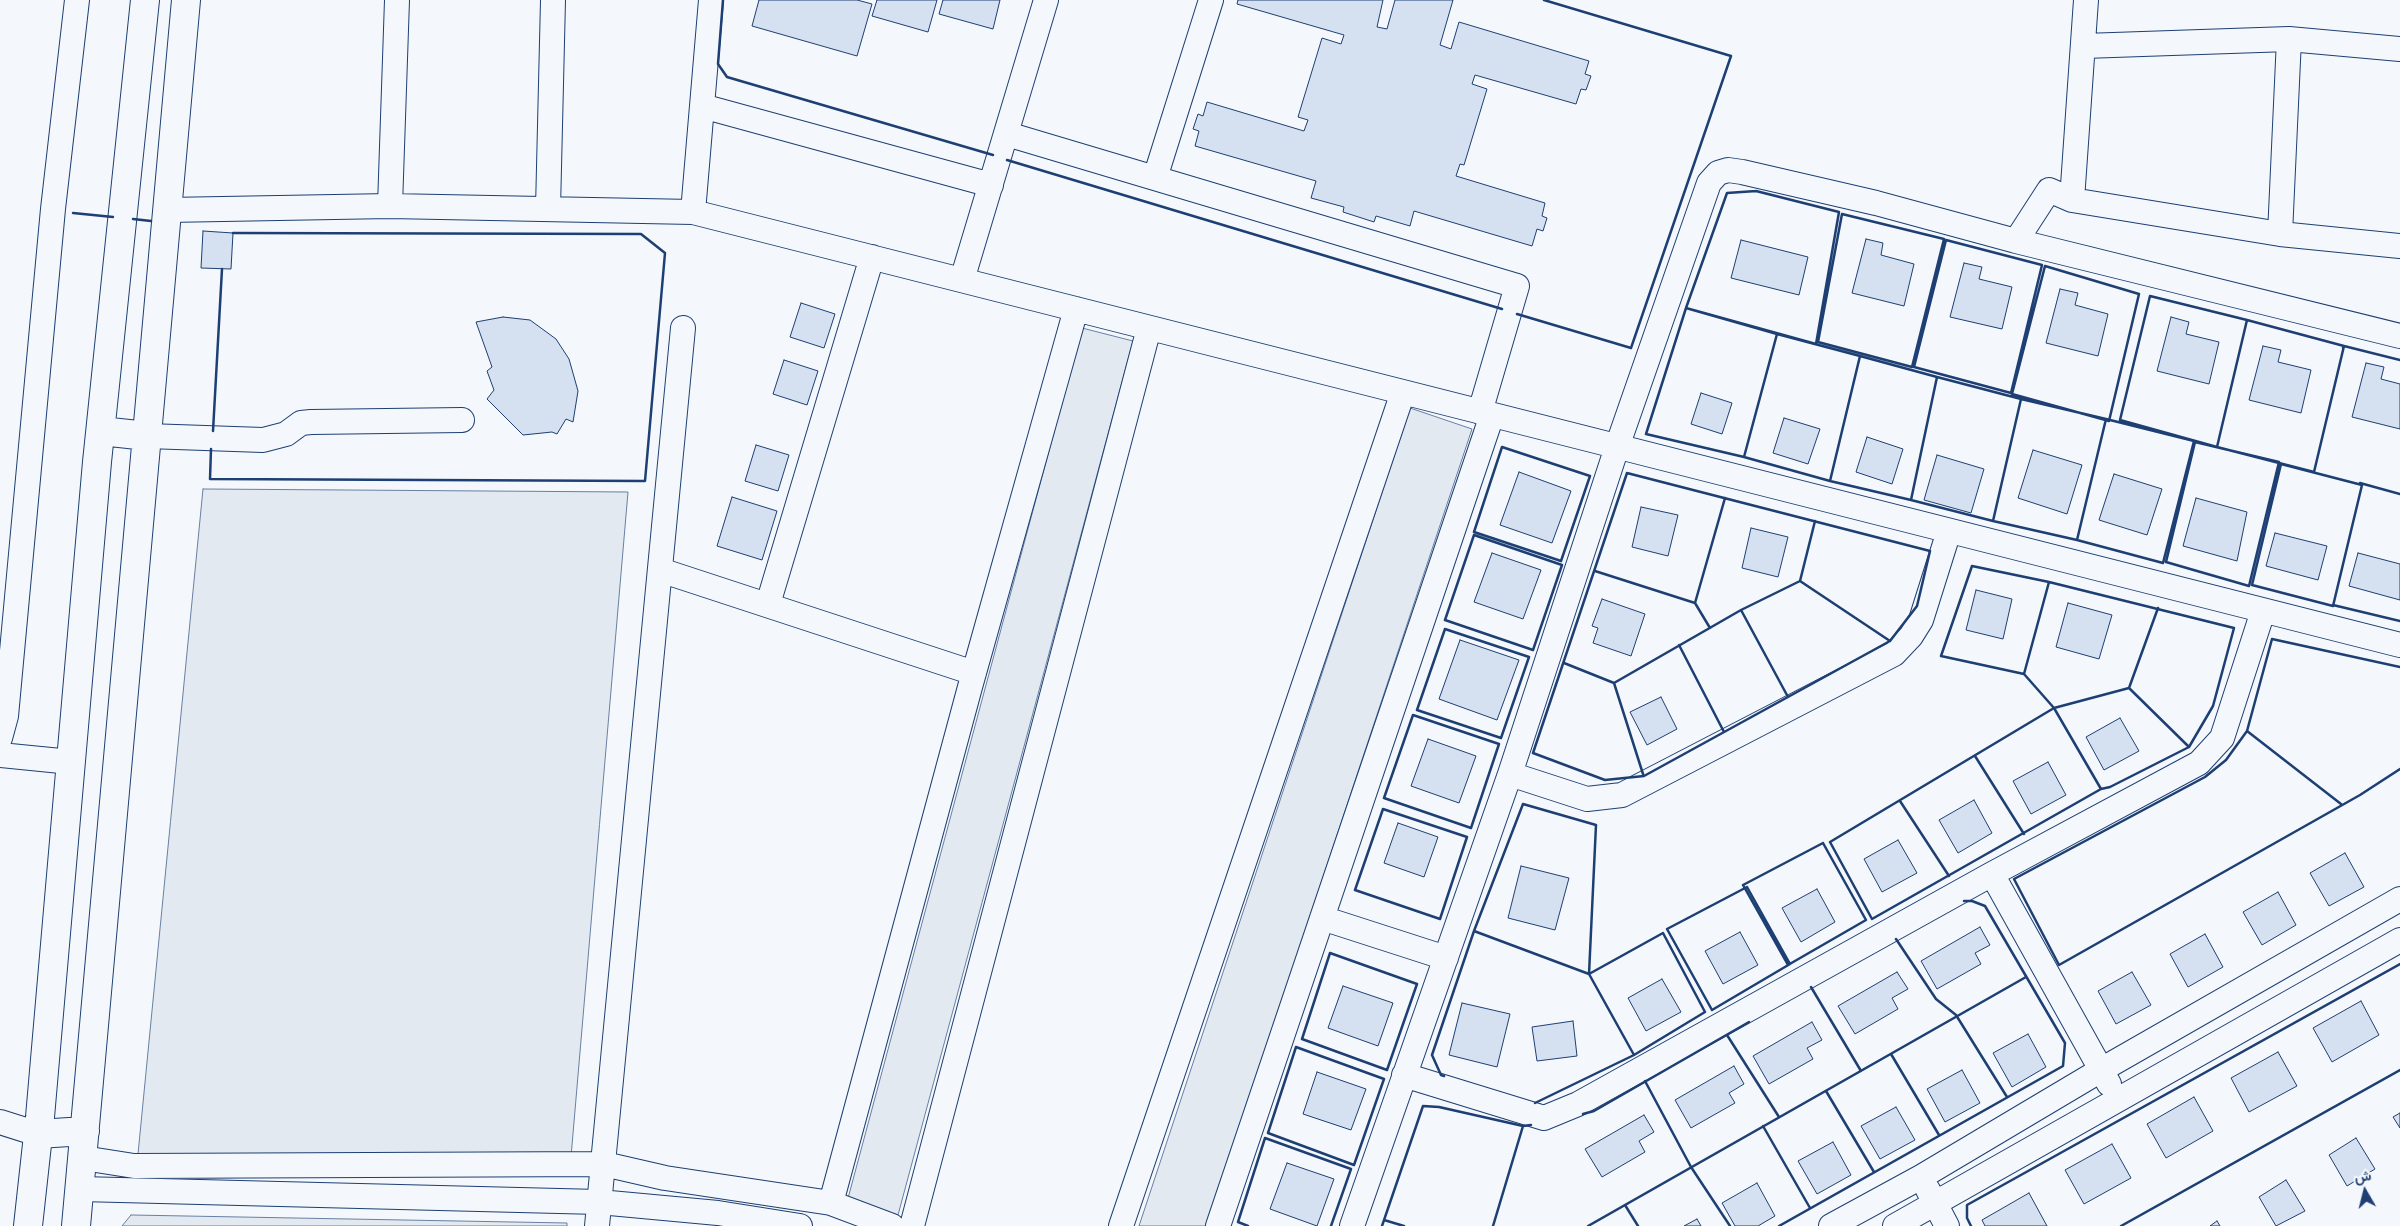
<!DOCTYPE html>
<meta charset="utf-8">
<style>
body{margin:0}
#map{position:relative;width:2400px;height:1226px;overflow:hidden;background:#f4f7fb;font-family:"Libre Baskerville",Vazirmatn,serif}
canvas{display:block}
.north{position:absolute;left:2340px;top:1166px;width:50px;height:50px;-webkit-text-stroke:4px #f4f7fb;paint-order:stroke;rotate:352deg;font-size:14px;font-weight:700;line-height:20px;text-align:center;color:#1d3f73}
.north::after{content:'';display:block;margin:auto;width:18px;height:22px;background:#1d3f73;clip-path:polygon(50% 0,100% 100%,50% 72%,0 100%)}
</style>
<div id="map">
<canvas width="2400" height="1226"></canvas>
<div class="north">ش</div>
</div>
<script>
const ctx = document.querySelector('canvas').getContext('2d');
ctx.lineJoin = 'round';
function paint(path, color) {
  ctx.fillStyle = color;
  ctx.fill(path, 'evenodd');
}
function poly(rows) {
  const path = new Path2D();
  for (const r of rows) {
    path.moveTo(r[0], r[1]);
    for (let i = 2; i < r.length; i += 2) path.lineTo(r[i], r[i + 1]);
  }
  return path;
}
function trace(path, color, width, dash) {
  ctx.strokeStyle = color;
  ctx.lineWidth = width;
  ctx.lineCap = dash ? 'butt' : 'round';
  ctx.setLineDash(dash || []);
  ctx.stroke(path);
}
const green = poly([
 [1082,328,1133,341,898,1215,847,1202,1082,328],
 [1410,408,1472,429,1207,1226,1139,1226,1410,408],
 [203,489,628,492,571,1157,138,1154,203,489],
 [131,1215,567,1223,567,1226,122,1226,131,1215]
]);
paint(green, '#e3e9f0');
trace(green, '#687fa3', 1);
const building = poly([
 [759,0,857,0,872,4,857,56,752,26,759,0],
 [877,0,937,0,928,32,872,16,877,0],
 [943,0,1000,0,993,29,939,14,943,0],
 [1238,0,1383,0,1377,27,1387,29,1395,0,1453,0,1440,45,1451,49,1459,22,1589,61,1585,74,1591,76,1586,90,1581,89,1576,104,1475,75,1472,84,1487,89,1464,165,1460,164,1456,176,1545,203,1542,216,1547,218,1543,231,1537,229,1532,246,1414,211,1410,226,1376,216,1374,222,1343,212,1344,207,1311,198,1316,181,1195,146,1199,131,1193,129,1198,114,1203,116,1207,102,1304,131,1308,120,1298,117,1322,38,1341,44,1344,35,1237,4,1238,0],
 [203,231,233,233,231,269,201,268,203,231],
 [1866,239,1883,243,1881,255,1914,264,1904,306,1852,293,1866,239],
 [1741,240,1808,257,1799,295,1731,278,1741,240],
 [1964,263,1982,267,1979,279,2012,287,2002,329,1950,317,1964,263],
 [2060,289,2078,293,2075,305,2108,314,2098,356,2046,343,2060,289],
 [801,303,835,314,824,348,790,337,801,303],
 [503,317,530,320,556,339,569,359,578,391,573,422,566,419,557,434,552,432,523,435,487,399,494,390,487,371,492,367,476,322,503,317],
 [2171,317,2189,322,2186,334,2219,342,2209,384,2157,371,2171,317],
 [2263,346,2281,350,2278,362,2311,370,2301,413,2249,400,2263,346],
 [784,360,818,371,807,405,773,394,784,360],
 [2366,363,2384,367,2381,379,2400,384,2400,429,2352,417,2366,363],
 [1701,393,1732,403,1722,434,1691,424,1701,393],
 [1784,418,1820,429,1808,464,1773,453,1784,418],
 [1867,437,1903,449,1892,484,1856,472,1867,437],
 [756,445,789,455,778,491,745,481,756,445],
 [2033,450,2082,465,2067,514,2018,498,2033,450],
 [1937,455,1984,469,1971,513,1924,500,1937,455],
 [1519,472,1571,491,1552,543,1500,525,1519,472],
 [2114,474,2162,489,2147,535,2099,520,2114,474],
 [732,497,777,511,762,560,717,546,732,497],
 [2196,498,2247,512,2237,561,2183,546,2196,498],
 [1641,507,1678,515,1668,556,1632,547,1641,507],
 [1751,528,1788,537,1778,577,1742,568,1751,528],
 [2275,533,2327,546,2318,580,2266,566,2275,533],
 [1492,553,1541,570,1523,619,1474,602,1492,553],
 [2358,553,2400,564,2400,600,2349,586,2358,553],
 [1976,590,2012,599,2003,639,1966,630,1976,590],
 [1602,599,1645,614,1631,656,1593,643,1598,628,1592,626,1602,599],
 [2068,603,2112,615,2099,659,2056,647,2068,603],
 [1460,640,1519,660,1497,720,1439,699,1460,640],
 [1661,697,1677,729,1647,745,1630,712,1661,697],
 [2120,718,2139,751,2104,770,2086,737,2120,718],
 [1428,739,1476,756,1459,803,1411,786,1428,739],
 [2048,762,2066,795,2031,814,2013,781,2048,762],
 [1974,800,1992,833,1958,853,1939,820,1974,800],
 [1398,823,1438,837,1424,877,1384,863,1398,823],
 [1898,840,1917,873,1882,892,1864,859,1898,840],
 [2345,853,2364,887,2329,906,2310,873,2345,853],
 [1521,866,1569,878,1555,930,1508,918,1521,866],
 [1817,889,1835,922,1801,942,1782,908,1817,889],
 [2278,892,2296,925,2262,945,2243,912,2278,892],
 [1980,927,1990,945,1975,953,1981,964,1937,989,1921,961,1980,927],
 [1740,932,1758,965,1723,984,1705,951,1740,932],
 [2205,934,2223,967,2188,987,2170,954,2205,934],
 [1897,972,1908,989,1892,998,1898,1009,1855,1034,1838,1006,1897,972],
 [2132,972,2151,1005,2116,1024,2098,991,2132,972],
 [1662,979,1681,1012,1646,1031,1628,998,1662,979],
 [1343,986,1393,1003,1378,1046,1328,1028,1343,986],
 [2361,1001,2379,1035,2332,1062,2313,1028,2361,1001],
 [1462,1003,1510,1014,1497,1067,1449,1055,1462,1003],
 [1573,1021,1577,1056,1537,1061,1532,1027,1573,1021],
 [1812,1022,1822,1040,1807,1048,1813,1059,1769,1084,1753,1056,1812,1022],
 [2028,1034,2046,1067,2012,1087,1993,1053,2028,1034],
 [2278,1052,2297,1086,2249,1112,2231,1078,2278,1052],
 [1734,1066,1744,1084,1729,1093,1735,1103,1691,1128,1675,1100,1734,1066],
 [1962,1070,1980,1103,1945,1122,1927,1089,1962,1070],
 [1317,1072,1366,1089,1351,1130,1303,1114,1317,1072],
 [2194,1097,2213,1131,2166,1158,2147,1124,2194,1097],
 [1896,1107,1915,1140,1880,1159,1861,1126,1896,1107],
 [2400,1113,2400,1128,2393,1117,2400,1113],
 [1644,1115,1654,1132,1639,1141,1645,1152,1602,1177,1585,1149,1644,1115],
 [2356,1138,2375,1169,2347,1186,2329,1155,2356,1138],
 [1833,1142,1851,1175,1817,1194,1798,1161,1833,1142],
 [2112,1144,2131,1178,2084,1204,2065,1170,2112,1144],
 [1287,1163,1334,1179,1317,1226,1270,1209,1287,1163],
 [2286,1180,2305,1211,2276,1226,2259,1197,2286,1180],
 [1757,1183,1775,1216,1758,1226,1735,1226,1722,1203,1757,1183],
 [2029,1193,2047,1226,1985,1226,1982,1220,2029,1193],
 [1697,1219,1701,1226,1684,1226,1697,1219],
 [2217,1221,2220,1226,2210,1226,2217,1221]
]);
paint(building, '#d5e0f0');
trace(building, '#1d3f73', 1);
const minor = poly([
 [2084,46,2289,39,2400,49],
 [702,106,991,185],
 [1007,134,1517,286,1480,412],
 [1155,178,1211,0],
 [2072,200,2086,0],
 [390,206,397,0],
 [548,209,553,0],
 [167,210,390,206,693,212,2400,645],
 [693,212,711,0],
 [2280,234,2289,39],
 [2016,241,2400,336],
 [962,280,1046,0],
 [147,436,263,440,286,434,301,423,311,422,462,420],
 [660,570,974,673],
 [768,604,872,257],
 [0,738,6,716,53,209,77,0],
 [0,755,71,762],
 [1510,774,1587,799,1622,795,1894,654,1911,636,1921,620,1949,531],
 [1992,874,2109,1084],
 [1322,918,1446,958],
 [1404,1075,1544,1118,1578,1104,1992,874,2199,763,2222,738,2263,611],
 [0,1122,38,1134],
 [83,1158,134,1166,604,1164,665,1178,831,1203,892,1226],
 [80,1189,599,1202,718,1213,800,1226],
 [1928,1190,1947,1226],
 [831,1203,970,687,1076,309],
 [597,1226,683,328],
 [912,1226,1149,328],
 [1121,1226,1403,392],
 [1218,1226,1492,415],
 [1352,1226,1510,774,1617,447,1709,183,1718,173,1728,170,1742,172,1876,203,2016,241,2049,190,2072,200,2280,234,2400,246],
 [1831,1226,1921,1177,2101,1070,2400,899],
 [1895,1226,2400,940]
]);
const highway = poly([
 [101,431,147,436],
 [38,1134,85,1131],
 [28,1226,40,1117,97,462,145,0],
 [76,1226,186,0]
]);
trace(minor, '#1d3f73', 26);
trace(highway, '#1d3f73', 30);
trace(minor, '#f4f7fb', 24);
trace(highway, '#f4f7fb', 28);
trace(poly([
 [723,0,718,64,727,77,993,155],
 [1007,160,1502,309],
 [1756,191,1839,212,1816,344,1686,308,1727,193,1756,191],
 [73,213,113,217],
 [1842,214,1944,239,1912,367,1818,342,1842,214],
 [133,219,151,221],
 [1946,240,2042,265,2011,393,1914,367,1946,240],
 [2045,266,2139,294,2109,421,2012,394,2045,266],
 [2150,296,2247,320,2217,447,2120,420,2150,296],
 [1686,308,1777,334,1744,457,1646,434,1686,308],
 [1517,314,1631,348,1731,56,1544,0],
 [2247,320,2344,346,2314,472,2217,447,2247,320],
 [1777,334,1860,356,1830,481,1744,457,1777,334],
 [2343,348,2344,346,2400,360],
 [1860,356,1937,377,1911,500,1830,481,1860,356],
 [1937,377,2021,399,1993,521,1911,500,1937,377],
 [2021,399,2106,419,2077,540,1993,521,2021,399],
 [2106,419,2194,441,2163,563,2077,540,2106,419],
 [213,431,222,269],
 [2195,442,2279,462,2249,586,2166,562,2195,442],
 [1502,447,1590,476,1561,561,1474,532,1502,447],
 [211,449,210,479,645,481,665,253,641,234,233,233],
 [2281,464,2362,485,2333,606,2252,585,2281,464],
 [1627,473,1930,551,1917,606,1890,641,1644,776,1605,780,1533,753,1627,473],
 [2360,483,2400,494],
 [1474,535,1562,565,1533,650,1445,620,1474,535],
 [1595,571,1695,603,1725,498],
 [1800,581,1890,641],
 [2049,582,2024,674,1941,656,1972,566,2049,582,2234,628,2213,706,2189,747,2129,688],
 [1695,603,1710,628],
 [2333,605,2400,621],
 [1741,610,1788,697],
 [1445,629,1529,657,1501,738,1417,710,1445,629],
 [1679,645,1724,732],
 [1564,663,1614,683,1643,774],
 [2024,674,2054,708,2129,688,2158,608],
 [1614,683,1741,610,1800,581,1815,521],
 [1413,715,1499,744,1471,828,1384,798,1413,715],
 [2247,731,2272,639,2400,667],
 [1975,756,2024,834],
 [2101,789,1872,919,1830,842,2054,708,2101,789,2110,787,2189,747],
 [1900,801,1949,876],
 [2341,804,2247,731,2226,760,2205,777,2014,879,2059,965,2360,795,2400,769],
 [1383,809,1467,837,1440,919,1355,890,1383,809],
 [1823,843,1866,920,1788,965,1743,885,1823,843],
 [1747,887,1790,964,1712,1010,1667,929,1747,887],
 [1896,939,1936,999,1956,1015,2007,1097],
 [1330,953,1417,984,1387,1070,1302,1039,1330,953],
 [1589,974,1634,1055,1705,1012,1663,933,1589,974,1474,931,1523,804,1596,825,1589,974],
 [1811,987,1861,1071],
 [1727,1035,1779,1117],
 [1296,1047,1384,1079,1354,1165,1268,1133,1296,1047],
 [1891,1054,1939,1135],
 [1444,1076,1441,1075,1432,1055,1474,931],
 [1645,1081,1691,1167,1730,1226],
 [1826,1091,1874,1172],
 [1535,1103,1634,1055],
 [1583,1114,1594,1111,1749,1022],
 [1763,1126,1810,1208],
 [1625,1205,1638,1226],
 [1384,1220,1404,1226],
 [1248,1226,1238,1222,1265,1138,1351,1169,1331,1226],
 [1382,1226,1423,1106,1439,1107,1523,1126,1531,1125],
 [1493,1226,1523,1126],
 [1588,1226,2026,977],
 [1779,1226,2063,1066,2065,1043,1985,906,1972,901,1964,901],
 [1971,1226,1967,1218,1967,1205,2400,964],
 [2121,1226,2400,1070]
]), '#1d3f73', 2.5);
</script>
